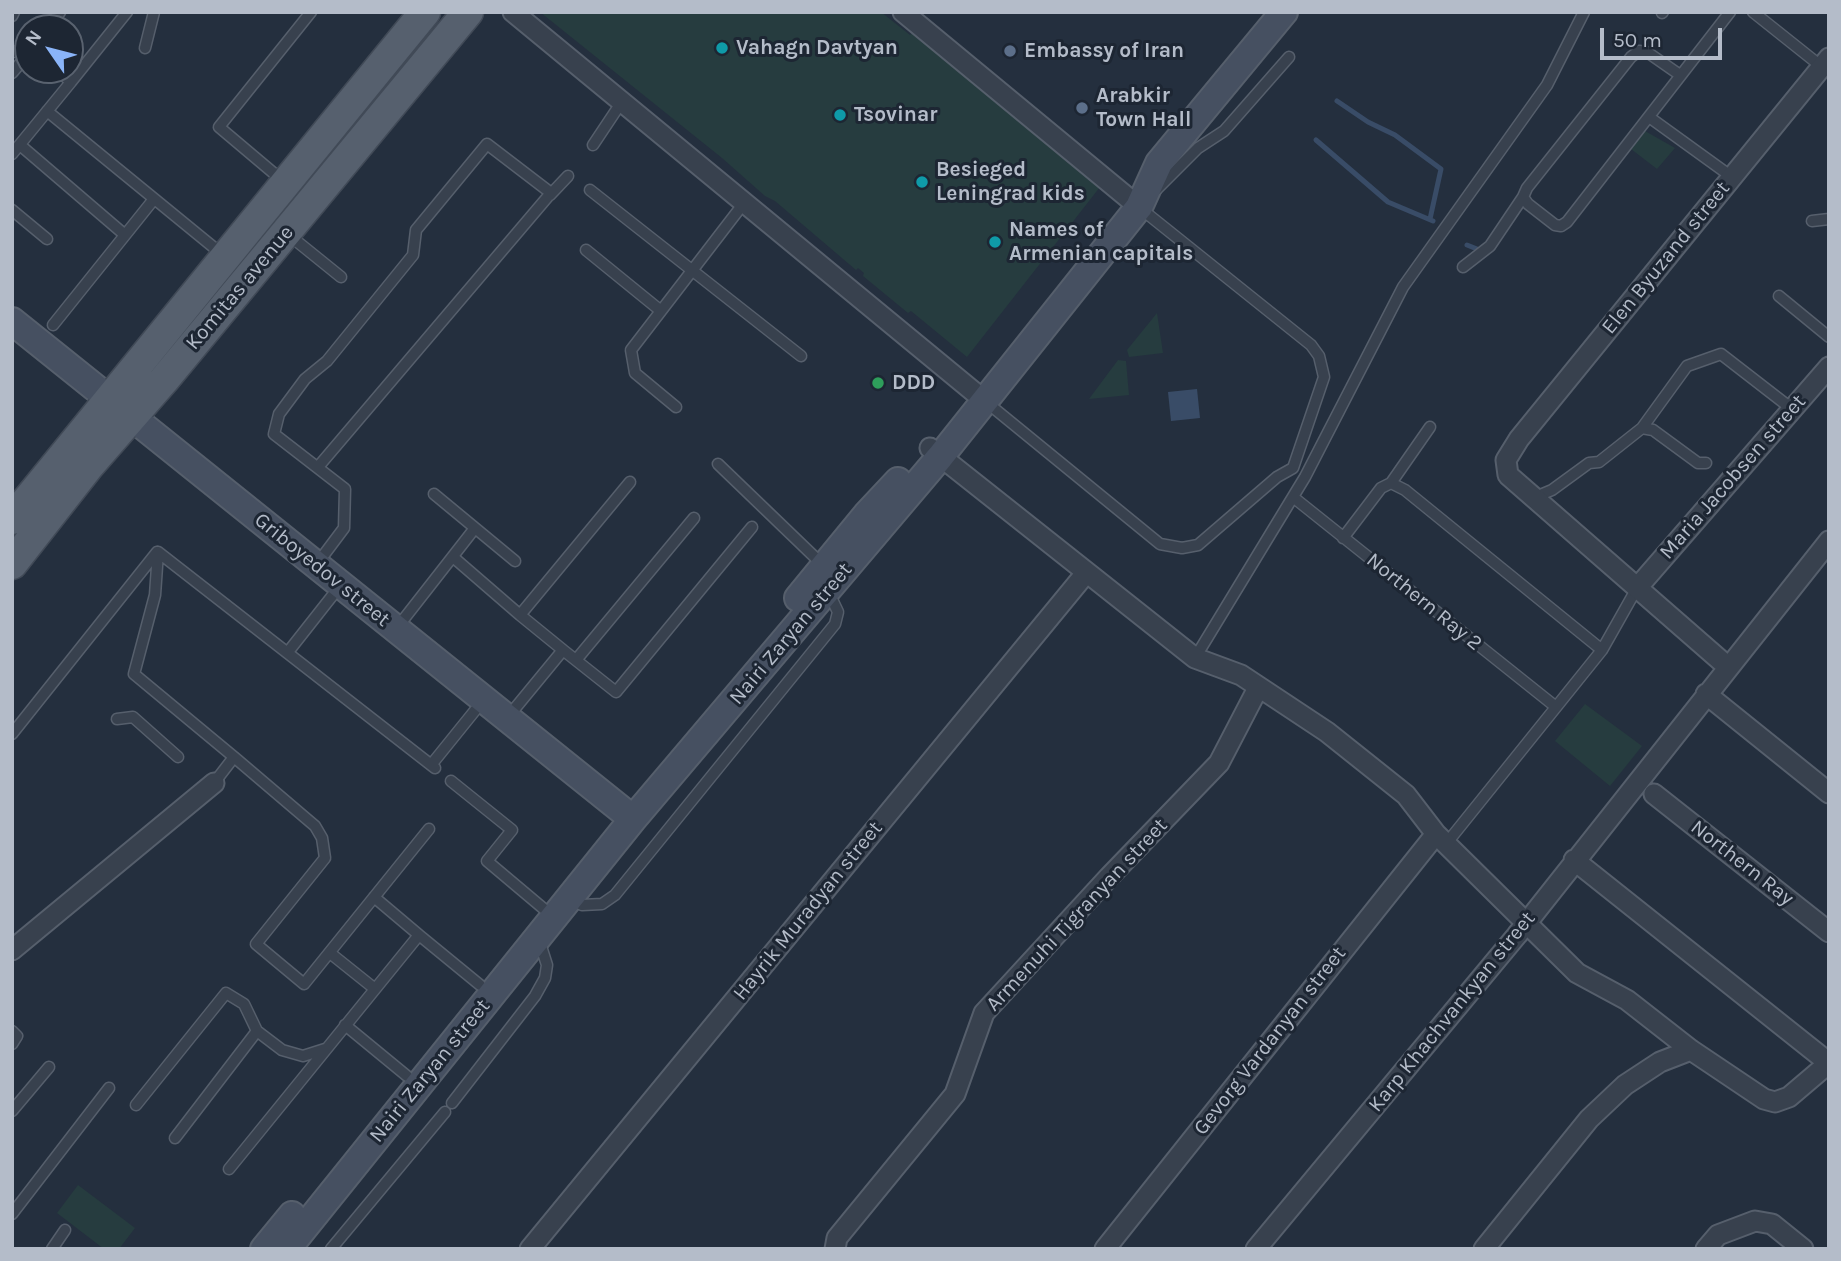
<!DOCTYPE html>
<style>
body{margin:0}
#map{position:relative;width:1841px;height:1261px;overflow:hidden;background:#242f3e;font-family:Karla,sans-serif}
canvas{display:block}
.frame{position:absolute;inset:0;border:14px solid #b4bcc9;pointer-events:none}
.north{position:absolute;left:14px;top:14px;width:70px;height:70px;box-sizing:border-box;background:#1d2633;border:2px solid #59626f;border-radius:50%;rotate:305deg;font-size:19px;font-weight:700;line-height:28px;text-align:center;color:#b4bcc9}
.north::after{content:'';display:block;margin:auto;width:24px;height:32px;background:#8ab4f8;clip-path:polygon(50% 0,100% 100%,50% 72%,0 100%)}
.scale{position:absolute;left:1600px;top:28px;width:122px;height:32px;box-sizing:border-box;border:4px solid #b4bcc9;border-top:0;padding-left:9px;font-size:21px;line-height:24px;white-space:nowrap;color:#b4bcc9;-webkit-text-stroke:5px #1d2633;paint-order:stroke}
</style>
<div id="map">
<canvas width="1841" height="1261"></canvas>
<div class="frame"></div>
<div class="north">N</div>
<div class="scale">50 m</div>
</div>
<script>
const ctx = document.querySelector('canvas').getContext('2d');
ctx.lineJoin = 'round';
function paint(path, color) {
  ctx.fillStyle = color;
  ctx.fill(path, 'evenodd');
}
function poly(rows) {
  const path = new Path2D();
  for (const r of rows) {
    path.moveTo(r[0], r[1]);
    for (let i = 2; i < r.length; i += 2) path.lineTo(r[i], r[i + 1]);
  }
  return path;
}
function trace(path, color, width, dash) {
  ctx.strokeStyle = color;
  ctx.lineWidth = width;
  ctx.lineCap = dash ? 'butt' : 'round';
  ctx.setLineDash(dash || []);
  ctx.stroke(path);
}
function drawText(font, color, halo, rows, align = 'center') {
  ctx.font = font + ' Karla,sans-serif';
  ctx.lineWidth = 6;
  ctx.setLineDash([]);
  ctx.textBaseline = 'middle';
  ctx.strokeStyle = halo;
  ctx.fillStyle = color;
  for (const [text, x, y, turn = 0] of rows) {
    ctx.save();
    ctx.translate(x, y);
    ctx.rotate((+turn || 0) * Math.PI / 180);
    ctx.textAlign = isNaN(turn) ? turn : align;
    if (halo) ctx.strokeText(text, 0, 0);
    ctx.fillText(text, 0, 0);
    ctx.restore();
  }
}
paint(poly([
 [540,12,881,12,910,35,913,32,1100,187,967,357,911,311,908,313,863,276,864,273,858,268,856,270,775,201,765,196,722,158],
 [1645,131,1675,148,1657,169,1631,149],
 [1157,313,1163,353,1129,357,1127,350],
 [1118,360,1126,361,1129,395,1089,399],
 [1585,704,1642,746,1610,786,1555,741],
 [78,1185,135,1228,119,1249,104,1249,57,1213]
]), '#263c3f');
paint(poly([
 [1197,389,1200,418,1171,421,1168,392]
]), '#394c67');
trace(poly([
 [1337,101,1368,122,1395,135,1441,169,1430,219],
 [1316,140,1388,202,1433,221],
 [1467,245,1482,251]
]), '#394c67', 5);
const lane = poly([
 [1753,12,1822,67],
 [1662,13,1663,12],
 [12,16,14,12],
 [48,28,60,12],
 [145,48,154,12],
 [12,52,28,50],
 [12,73,28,54],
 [1680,75,1647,52,1639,51,1631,57,1527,188,1523,197,1528,204,1555,225,1561,226,1567,222,1730,12],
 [71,82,127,12],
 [47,111,223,255],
 [1649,117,1732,177],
 [20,145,125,235],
 [593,145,621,103],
 [12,154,71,82,61,73],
 [283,181,219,127,311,12],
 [590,190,801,356],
 [1156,190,1198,148,1224,131,1289,57],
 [550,195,568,176],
 [12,210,47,239],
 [1812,221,1829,219],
 [289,235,341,277],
 [586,250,661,311],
 [1463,267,1490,246,1523,197],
 [1779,296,1829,337],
 [53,325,154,199],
 [985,401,1160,544,1182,548,1198,545,1277,477,1293,468,1324,377,1319,356,1311,345,1140,208],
 [676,407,635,373,631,350,744,203],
 [1642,428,1653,430,1698,463,1706,463],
 [718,464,824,566],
 [1391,483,1430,427],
 [434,494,515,561],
 [1293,497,1556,707],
 [1533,498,1552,490,1589,463,1599,462,1642,428,1687,366,1721,354,1792,409],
 [1343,538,1381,488,1391,483,1405,490,1602,650],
 [158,552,435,768],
 [158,552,155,595,134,674,234,757,214,783],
 [453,557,520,615],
 [317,564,344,528,345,489,274,434,279,414,305,379,327,361,413,255,416,230,487,144,551,193,318,467],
 [396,629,475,528],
 [563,650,520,615,630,482],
 [288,652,340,586],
 [1195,658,1305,477,1403,287,1547,85,1584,12],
 [576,660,694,518],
 [507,718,563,650,616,692,752,527],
 [117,719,133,717,178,757],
 [12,734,157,552],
 [234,757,315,826,322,838,325,858,256,944,304,984,429,829],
 [431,765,477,708],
 [451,781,512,830,487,861,544,909],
 [1446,844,1602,650,1637,588],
 [374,897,419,935],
 [572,900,582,905,602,904,615,895,835,624,838,612,829,593],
 [330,953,375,989],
 [345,1025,407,1076],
 [12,1031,17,1036,12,1044],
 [452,1103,535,996,545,978,547,965,539,940],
 [136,1105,226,993,244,1004,257,1031,282,1050,303,1056,325,1049],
 [12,1111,49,1067],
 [175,1138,257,1031],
 [229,1169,419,935,480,985],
 [12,1214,109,1088],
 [52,1249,65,1230],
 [331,1249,445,1112]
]);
const street = poly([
 [513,12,974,392],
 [903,12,1139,207],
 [930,448,1195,658,1241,675,1327,732,1406,795,1436,834,1577,973,1627,1000,1691,1050,1764,1099,1775,1102,1789,1097,1829,1063],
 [1637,588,1829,367],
 [1728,667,1508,475,1506,460,1519,439,1829,58],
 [1706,694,1829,793],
 [1654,794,1829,932],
 [1574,860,1829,1063],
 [12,950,214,783],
 [530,1249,1086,573],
 [835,1249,837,1238,955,1094,984,1013,1109,877,1219,763,1258,688],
 [1105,1249,1436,834],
 [1256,1249,1517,935,1829,541],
 [1484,1249,1589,1119,1625,1085,1660,1062,1691,1050],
 [1706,1249,1718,1235,1755,1221,1772,1224,1803,1249]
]);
const secondary = poly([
 [12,321,633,819],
 [798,598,867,514,898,481],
 [264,1249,292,1215],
 [287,1249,633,819,940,457,1139,207,1159,163,1284,12]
]);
const primary = poly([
 [12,519,425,12],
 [12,564,88,467,164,380,468,12]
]);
trace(lane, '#565f6c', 13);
trace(street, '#565f6c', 23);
trace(secondary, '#565f6c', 30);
trace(primary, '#414a57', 33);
trace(lane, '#38414e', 10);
trace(street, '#38414e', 19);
trace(secondary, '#465061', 26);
trace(primary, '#56606e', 30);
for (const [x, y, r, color] of [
 [722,48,7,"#0f9aa8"],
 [1010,51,7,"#5c6f8a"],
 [1082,108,7,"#5c6f8a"],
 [840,115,7,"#0f9aa8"],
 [922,182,7,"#0f9aa8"],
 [995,242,7,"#0f9aa8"],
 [878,383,7,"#2e9e5b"]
]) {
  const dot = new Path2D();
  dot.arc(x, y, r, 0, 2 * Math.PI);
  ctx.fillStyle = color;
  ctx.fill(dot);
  trace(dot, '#1d2633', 2.5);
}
drawText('bold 21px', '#b4bcc9', '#1d2633', [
 ["Vahagn Davtyan",736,48],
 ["Embassy of Iran",1024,51],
 ["Arabkir",1096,96],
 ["Town Hall",1096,120],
 ["Tsovinar",854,115],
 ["Besieged",936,170],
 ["Leningrad kids",936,194],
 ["Names of",1009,230],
 ["Armenian capitals",1009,254],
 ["DDD",892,383]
], 'left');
drawText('21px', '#b4bcc9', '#1d2633', [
 ["Elen Byuzand street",1666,258,-51],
 ["Komitas avenue",240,288,-50],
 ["Maria Jacobsen street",1733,477,-49],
 ["Griboyedov street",322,570,39],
 ["Northern Ray 2",1424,602,39],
 ["Nairi Zaryan street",791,634,-50],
 ["Northern Ray",1742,863,38],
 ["Hayrik Muradyan street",808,911,-51],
 ["Armenuhi Tigranyan street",1077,915,-47],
 ["Karp Khachvankyan street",1452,1012,-51],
 ["Gevorg Vardanyan street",1270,1041,-52],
 ["Nairi Zaryan street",430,1071,-51]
]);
</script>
